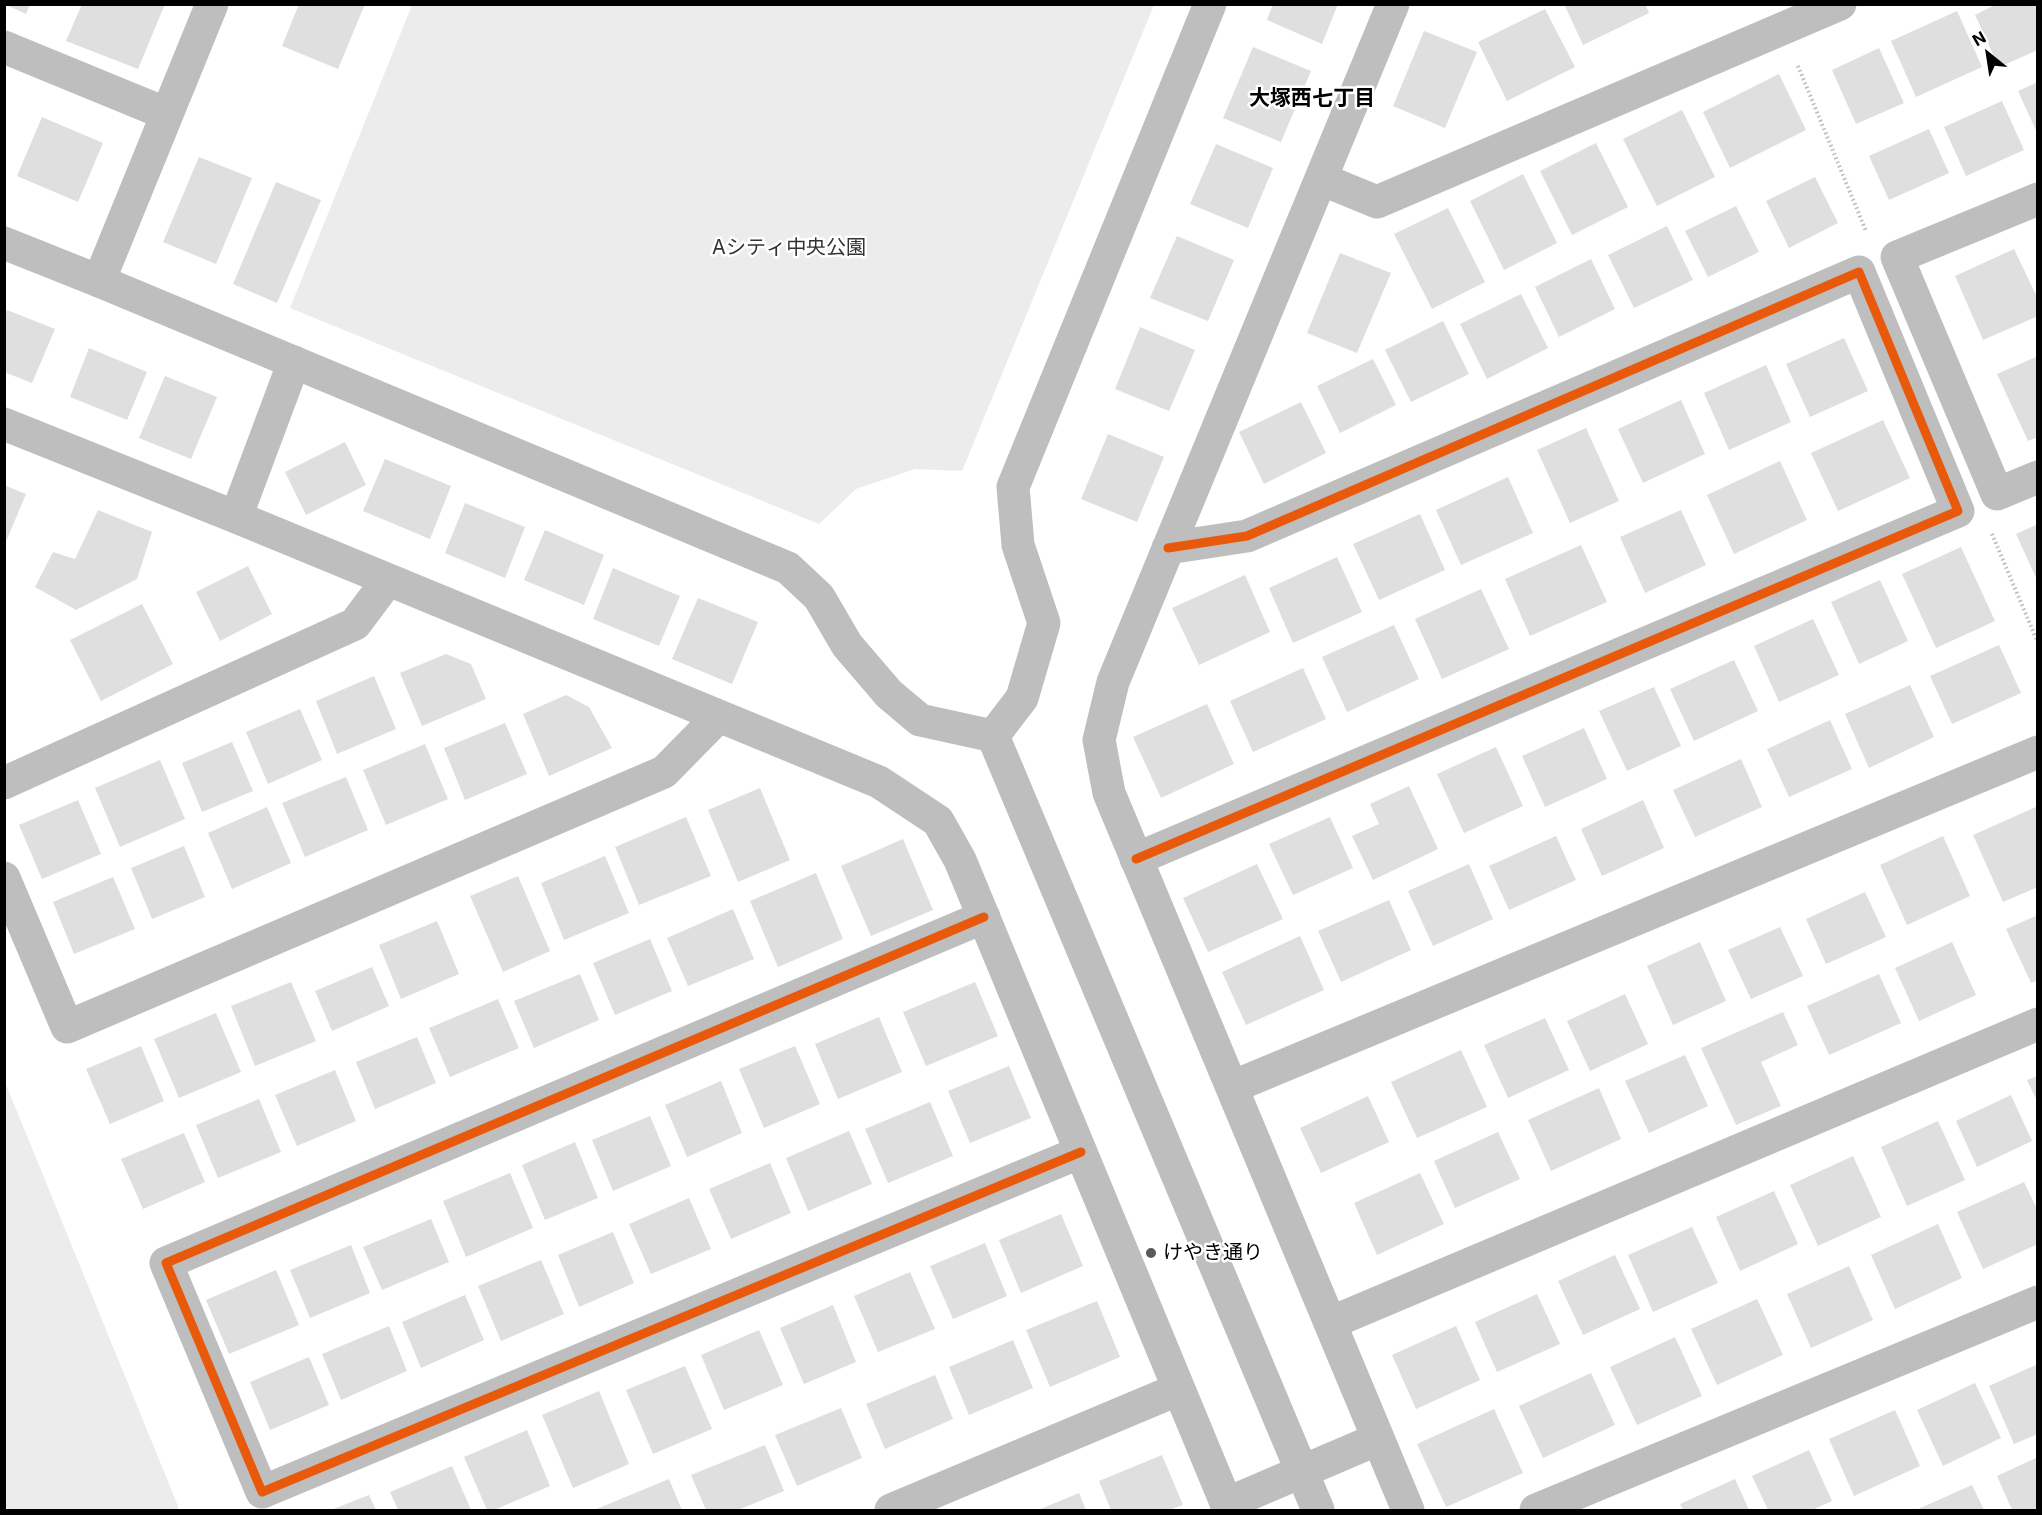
<!DOCTYPE html>
<meta charset="utf-8">
<style>
body{margin:0}
#map{position:relative;width:2042px;height:1515px;overflow:hidden;background:#fff;font-family:Inter,sans-serif}
canvas{display:block}
.frame{position:absolute;inset:0;border:6px solid #000;pointer-events:none}
.north{position:absolute;left:1958px;top:24px;width:60px;height:60px;-webkit-text-stroke:4px #fff;paint-order:stroke;rotate:330deg;font-size:16px;font-weight:700;line-height:24px;text-align:center;color:#000}
.north::after{content:'';display:block;margin:auto;width:21px;height:27px;background:#000;clip-path:polygon(50% 0,100% 100%,50% 72%,0 100%)}
</style>
<div id="map">
<canvas width="2042" height="1515"></canvas>
<div class="frame"></div>
<div class="north">N</div>
</div>
<script>
const ctx = document.querySelector('canvas').getContext('2d');
ctx.lineJoin = 'round';
function paint(path, color) {
  ctx.fillStyle = color;
  ctx.fill(path, 'evenodd');
}
function poly(rows) {
  const path = new Path2D();
  for (const r of rows) {
    path.moveTo(r[0], r[1]);
    for (let i = 2; i < r.length; i += 2) path.lineTo(r[i], r[i + 1]);
  }
  return path;
}
function trace(path, color, width, dash) {
  ctx.strokeStyle = color;
  ctx.lineWidth = width;
  ctx.lineCap = dash ? 'butt' : 'round';
  ctx.setLineDash(dash || []);
  ctx.stroke(path);
}
function drawText(font, color, halo, rows, align = 'center') {
  ctx.font = font + ' Inter,"Noto Sans JP",sans-serif';
  ctx.lineWidth = 5;
  ctx.setLineDash([]);
  ctx.textBaseline = 'middle';
  ctx.strokeStyle = halo;
  ctx.fillStyle = color;
  for (const [text, x, y, turn = 0] of rows) {
    ctx.save();
    ctx.translate(x, y);
    ctx.rotate((+turn || 0) * Math.PI / 180);
    ctx.textAlign = isNaN(turn) ? turn : align;
    if (halo) ctx.strokeText(text, 0, 0);
    ctx.fillText(text, 0, 0);
    ctx.restore();
  }
}
paint(poly([
 [412,5,412,4,1154,5,962,471,915,469,856,489,819,524,290,308],
 [5,1082,178,1506,178,1510,5,1510]
]), '#ececec');
paint(poly([
 [4,4,30,4,26,14],
 [82,4,165,4,138,69,66,41],
 [299,4,365,4,338,69,282,46],
 [1273,4,1338,4,1322,44,1267,20],
 [1564,4,1645,4,1649,13,1583,45],
 [1997,4,2037,4,2038,7,2038,50,1999,67,1975,15],
 [1545,9,1575,67,1507,101,1478,42],
 [1957,11,1982,67,1916,97,1891,41],
 [1424,31,1477,52,1445,128,1393,106],
 [1253,47,1311,71,1281,142,1223,118],
 [1879,48,1904,103,1856,124,1832,70],
 [1779,74,1806,130,1730,168,1703,112],
 [2038,82,2038,135,2018,91],
 [2002,101,2024,150,1966,176,1944,127],
 [1682,110,1715,177,1657,206,1623,139],
 [42,117,103,143,78,202,17,176],
 [1929,129,1949,173,1889,200,1869,156],
 [1596,143,1628,207,1572,235,1540,171],
 [1216,144,1273,168,1248,228,1190,204],
 [199,157,252,178,216,264,163,242],
 [1523,174,1557,243,1504,270,1470,201],
 [1815,177,1838,223,1789,248,1766,201],
 [276,182,321,200,277,303,233,284],
 [1736,206,1759,252,1708,277,1685,231],
 [1448,208,1485,282,1432,309,1394,234],
 [1667,226,1693,280,1634,308,1608,255],
 [1177,236,1234,260,1208,321,1150,298],
 [2014,249,2038,299,2038,316,1983,340,1955,276],
 [1340,253,1391,273,1357,353,1307,333],
 [1591,259,1615,309,1559,337,1535,287],
 [1521,294,1548,348,1487,379,1460,324],
 [7,310,55,329,32,383,4,372,4,316],
 [1443,321,1469,374,1411,402,1385,350],
 [1140,327,1195,350,1169,411,1115,389],
 [1844,338,1868,391,1810,417,1786,364],
 [89,348,147,372,127,420,70,397],
 [2038,356,2038,437,2028,441,1997,374],
 [1373,359,1396,405,1340,433,1317,386],
 [1766,365,1791,422,1729,450,1704,393],
 [165,376,217,397,191,459,139,438],
 [1681,400,1705,454,1643,483,1618,429],
 [1301,402,1326,453,1264,484,1239,432],
 [1883,420,1910,478,1838,511,1811,453],
 [1586,428,1619,501,1570,523,1537,450],
 [1108,434,1164,457,1137,522,1081,499],
 [345,442,366,485,306,515,285,472],
 [385,459,451,486,430,539,363,511],
 [1780,461,1807,520,1734,554,1707,495],
 [1508,477,1533,533,1461,565,1436,510],
 [4,485,26,494,5,544,4,544],
 [465,503,525,527,505,578,445,553],
 [98,510,152,532,137,579,76,610,35,587,53,552,75,559],
 [1681,510,1706,565,1645,593,1620,537],
 [1420,514,1445,570,1379,600,1353,544],
 [2038,524,2038,582,2016,534],
 [545,530,604,555,584,605,524,580],
 [1581,545,1607,602,1530,636,1505,579],
 [1961,547,1995,621,1936,648,1902,574],
 [1337,557,1362,612,1293,643,1269,588],
 [248,566,272,614,220,641,196,592],
 [613,568,680,596,659,646,593,619],
 [1245,575,1270,632,1199,665,1172,608],
 [1880,580,1908,641,1859,664,1831,602],
 [1481,589,1509,649,1442,679,1415,619],
 [698,598,758,622,732,684,672,659],
 [142,604,173,664,101,701,70,640],
 [1813,619,1839,675,1779,702,1754,646],
 [1394,625,1419,679,1347,712,1322,657],
 [1999,645,2021,693,1952,724,1930,676],
 [446,654,471,664,486,699,422,726,400,673],
 [1734,660,1758,711,1694,741,1670,689],
 [1303,668,1326,719,1253,752,1230,701],
 [374,676,396,729,337,754,316,701],
 [1910,685,1934,737,1869,768,1845,714],
 [1654,687,1681,746,1627,771,1599,711],
 [566,695,589,707,612,748,549,776,523,714],
 [1207,704,1234,764,1161,798,1133,737],
 [300,709,322,760,268,784,246,732],
 [1830,720,1852,769,1789,797,1767,749],
 [505,723,527,774,465,800,444,748],
 [1584,728,1607,779,1545,807,1522,756],
 [232,742,253,791,202,812,182,763],
 [425,744,448,799,386,825,363,770],
 [1496,747,1523,806,1464,833,1437,774],
 [1741,759,1762,807,1695,837,1673,790],
 [160,760,185,819,120,847,95,788],
 [346,777,368,830,305,857,282,803],
 [1409,786,1438,849,1373,880,1352,836,1379,824,1370,804],
 [760,788,790,860,738,882,708,810],
 [78,800,101,854,42,879,19,825],
 [1643,800,1664,848,1602,876,1581,829],
 [2038,806,2038,887,2003,902,1973,835],
 [267,807,291,863,232,889,208,833],
 [686,817,711,876,639,905,615,847],
 [1330,817,1353,868,1293,895,1269,844],
 [1556,836,1576,880,1509,910,1489,866],
 [1943,836,1970,896,1907,925,1880,865],
 [903,839,933,910,871,936,841,866],
 [184,846,205,897,152,919,131,868],
 [605,856,629,913,564,940,541,883],
 [1257,864,1283,919,1208,952,1183,898],
 [1469,864,1493,919,1433,946,1408,891],
 [816,873,843,939,778,967,750,901],
 [518,876,550,951,503,972,470,896],
 [113,877,135,929,74,954,53,902],
 [1865,892,1886,937,1826,964,1806,919],
 [1389,900,1411,950,1341,982,1318,931],
 [733,909,754,959,688,986,667,938],
 [2038,915,2038,980,2031,983,2006,929],
 [437,921,459,974,401,999,379,945],
 [1780,927,1803,976,1751,999,1728,950],
 [1300,936,1324,990,1246,1025,1222,972],
 [650,939,672,991,615,1015,593,963],
 [1700,942,1726,1001,1673,1025,1647,966],
 [1952,942,1976,995,1919,1021,1895,968],
 [372,967,389,1006,332,1031,315,991],
 [580,974,599,1020,534,1048,514,1001],
 [1879,974,1901,1023,1829,1055,1807,1006],
 [291,982,316,1041,255,1066,231,1006],
 [975,982,998,1036,926,1066,903,1012],
 [1625,994,1648,1044,1590,1071,1567,1021],
 [498,999,519,1048,450,1077,429,1028],
 [1783,1012,1798,1045,1761,1062,1781,1106,1736,1125,1701,1048],
 [216,1013,241,1072,179,1098,154,1039],
 [879,1017,902,1072,838,1099,815,1044],
 [1545,1018,1569,1070,1508,1098,1484,1045],
 [417,1037,436,1083,375,1109,356,1062],
 [141,1046,164,1101,110,1124,86,1069],
 [795,1046,820,1104,764,1128,739,1069],
 [1461,1050,1487,1107,1417,1138,1391,1082],
 [1685,1055,1708,1106,1649,1133,1625,1081],
 [1009,1066,1031,1118,970,1143,948,1091],
 [335,1070,356,1121,297,1146,275,1095],
 [2038,1076,2038,1103,2027,1080],
 [721,1081,742,1133,687,1157,665,1105],
 [1599,1088,1621,1139,1551,1171,1528,1120],
 [2011,1095,2032,1141,1977,1167,1956,1121],
 [1368,1096,1389,1142,1321,1173,1300,1128],
 [259,1099,281,1152,218,1178,196,1125],
 [930,1102,953,1156,888,1183,865,1129],
 [650,1116,671,1166,613,1191,592,1140],
 [1938,1121,1965,1180,1907,1206,1881,1147],
 [849,1131,872,1184,808,1211,786,1158],
 [1498,1132,1520,1179,1455,1208,1434,1161],
 [184,1133,205,1182,143,1209,121,1159],
 [575,1142,598,1198,545,1220,522,1165],
 [1853,1156,1881,1217,1818,1246,1790,1185],
 [770,1163,791,1213,731,1239,709,1189],
 [510,1173,533,1228,466,1257,443,1201],
 [1420,1173,1444,1224,1377,1255,1354,1203],
 [2024,1182,2038,1211,2038,1244,1983,1269,1957,1212],
 [1774,1191,1798,1244,1740,1271,1716,1217],
 [689,1198,711,1249,651,1274,629,1224],
 [1061,1214,1083,1266,1021,1293,999,1240],
 [431,1219,449,1262,382,1290,363,1247],
 [1938,1224,1962,1278,1895,1309,1871,1255],
 [1692,1227,1718,1283,1653,1312,1628,1255],
 [613,1232,634,1283,579,1307,558,1255],
 [985,1243,1007,1296,953,1319,930,1266],
 [351,1245,370,1293,310,1318,290,1270],
 [1615,1255,1640,1309,1583,1335,1558,1281],
 [541,1260,564,1314,501,1341,478,1286],
 [1849,1266,1873,1320,1811,1348,1787,1294],
 [276,1270,299,1325,229,1354,206,1300],
 [910,1272,935,1329,878,1352,854,1296],
 [1537,1294,1560,1344,1497,1372,1475,1322],
 [465,1295,484,1340,421,1368,402,1322],
 [1757,1299,1783,1355,1717,1385,1691,1329],
 [1097,1301,1120,1357,1050,1387,1026,1330],
 [833,1305,856,1362,804,1384,780,1328],
 [389,1326,407,1371,341,1400,322,1354],
 [1456,1326,1480,1380,1416,1409,1392,1355],
 [759,1330,783,1385,724,1410,701,1355],
 [1675,1337,1702,1396,1637,1425,1610,1367],
 [1013,1340,1033,1388,969,1415,949,1367],
 [309,1357,329,1405,270,1430,250,1382],
 [2038,1364,2038,1434,2014,1444,1989,1386],
 [685,1366,712,1429,653,1454,626,1390],
 [1591,1373,1615,1425,1543,1458,1519,1406],
 [935,1375,953,1419,885,1449,866,1404],
 [1975,1383,2001,1438,1943,1466,1917,1410],
 [599,1391,629,1464,573,1488,542,1415],
 [841,1408,862,1458,797,1486,775,1435],
 [1494,1409,1523,1473,1446,1507,1417,1444],
 [1895,1410,1920,1466,1854,1496,1829,1439],
 [527,1430,550,1486,494,1510,487,1510,464,1457],
 [765,1445,784,1491,738,1510,706,1510,691,1475],
 [1809,1450,1832,1501,1812,1510,1768,1510,1752,1476],
 [1162,1455,1183,1505,1169,1510,1111,1510,1099,1481],
 [2038,1457,2038,1510,2012,1510,1997,1476],
 [452,1466,471,1510,398,1510,390,1492],
 [669,1479,682,1510,594,1510],
 [1735,1479,1749,1510,1683,1510,1680,1504],
 [1972,1485,1984,1510,1916,1510],
 [1079,1493,1086,1510,1038,1510],
 [369,1495,376,1510,331,1510]
]), '#dfdfdf');
trace(poly([
 [1798,66,1866,231],
 [1992,534,2038,643]
]), '#b9b9b9', 4, [1.5, 3]);
trace(poly([
 [1393,4,1113,682,1099,740,1109,793,1408,1510],
 [4,47,167,114],
 [1321,179,1377,202,1840,4],
 [2038,199,1897,257,1997,494,2038,477],
 [99,281,212,4],
 [4,424,236,517,879,782,938,821,960,860,1229,1510],
 [236,517,294,362],
 [4,783,355,624,388,580],
 [1136,859,1958,511,1859,272,1247,536,1168,548],
 [4,878,67,1027,664,772,719,716],
 [984,917,166,1263,262,1492,1081,1152],
 [1232,1087,2038,752],
 [1330,1323,2038,1024],
 [1226,1504,1378,1439],
 [891,1510,1179,1389],
 [1536,1510,2038,1302]
]), '#bebebe', 33);
trace(poly([
 [1210,4,1013,487,1018,545,1044,623,1022,698,993,736,1318,1510],
 [4,243,99,281,788,568,819,597,847,645,889,694,920,720,993,736]
]), '#bebebe', 33);
trace(poly([
 [1136,859,1958,511,1859,272,1247,536,1168,548],
 [984,917,166,1263,262,1492,1081,1152]
]), '#e8590c', 9);
for (const [x, y, r, color] of [
 [1151,1253,6,"#595959"]
]) {
  const dot = new Path2D();
  dot.arc(x, y, r, 0, 2 * Math.PI);
  ctx.fillStyle = color;
  ctx.fill(dot);
  trace(dot, '#fff', 2);
}
drawText('20px', '#333', '#fff', [
 ["Aシティ中央公園",789,248]
]);
drawText('20px', '#000', '#fff', [
 ["けやき通り",1163,1253]
], 'left');
drawText('bold 21px', '#000', '#fff', [
 ["大塚西七丁目",1312,99]
]);
</script>
